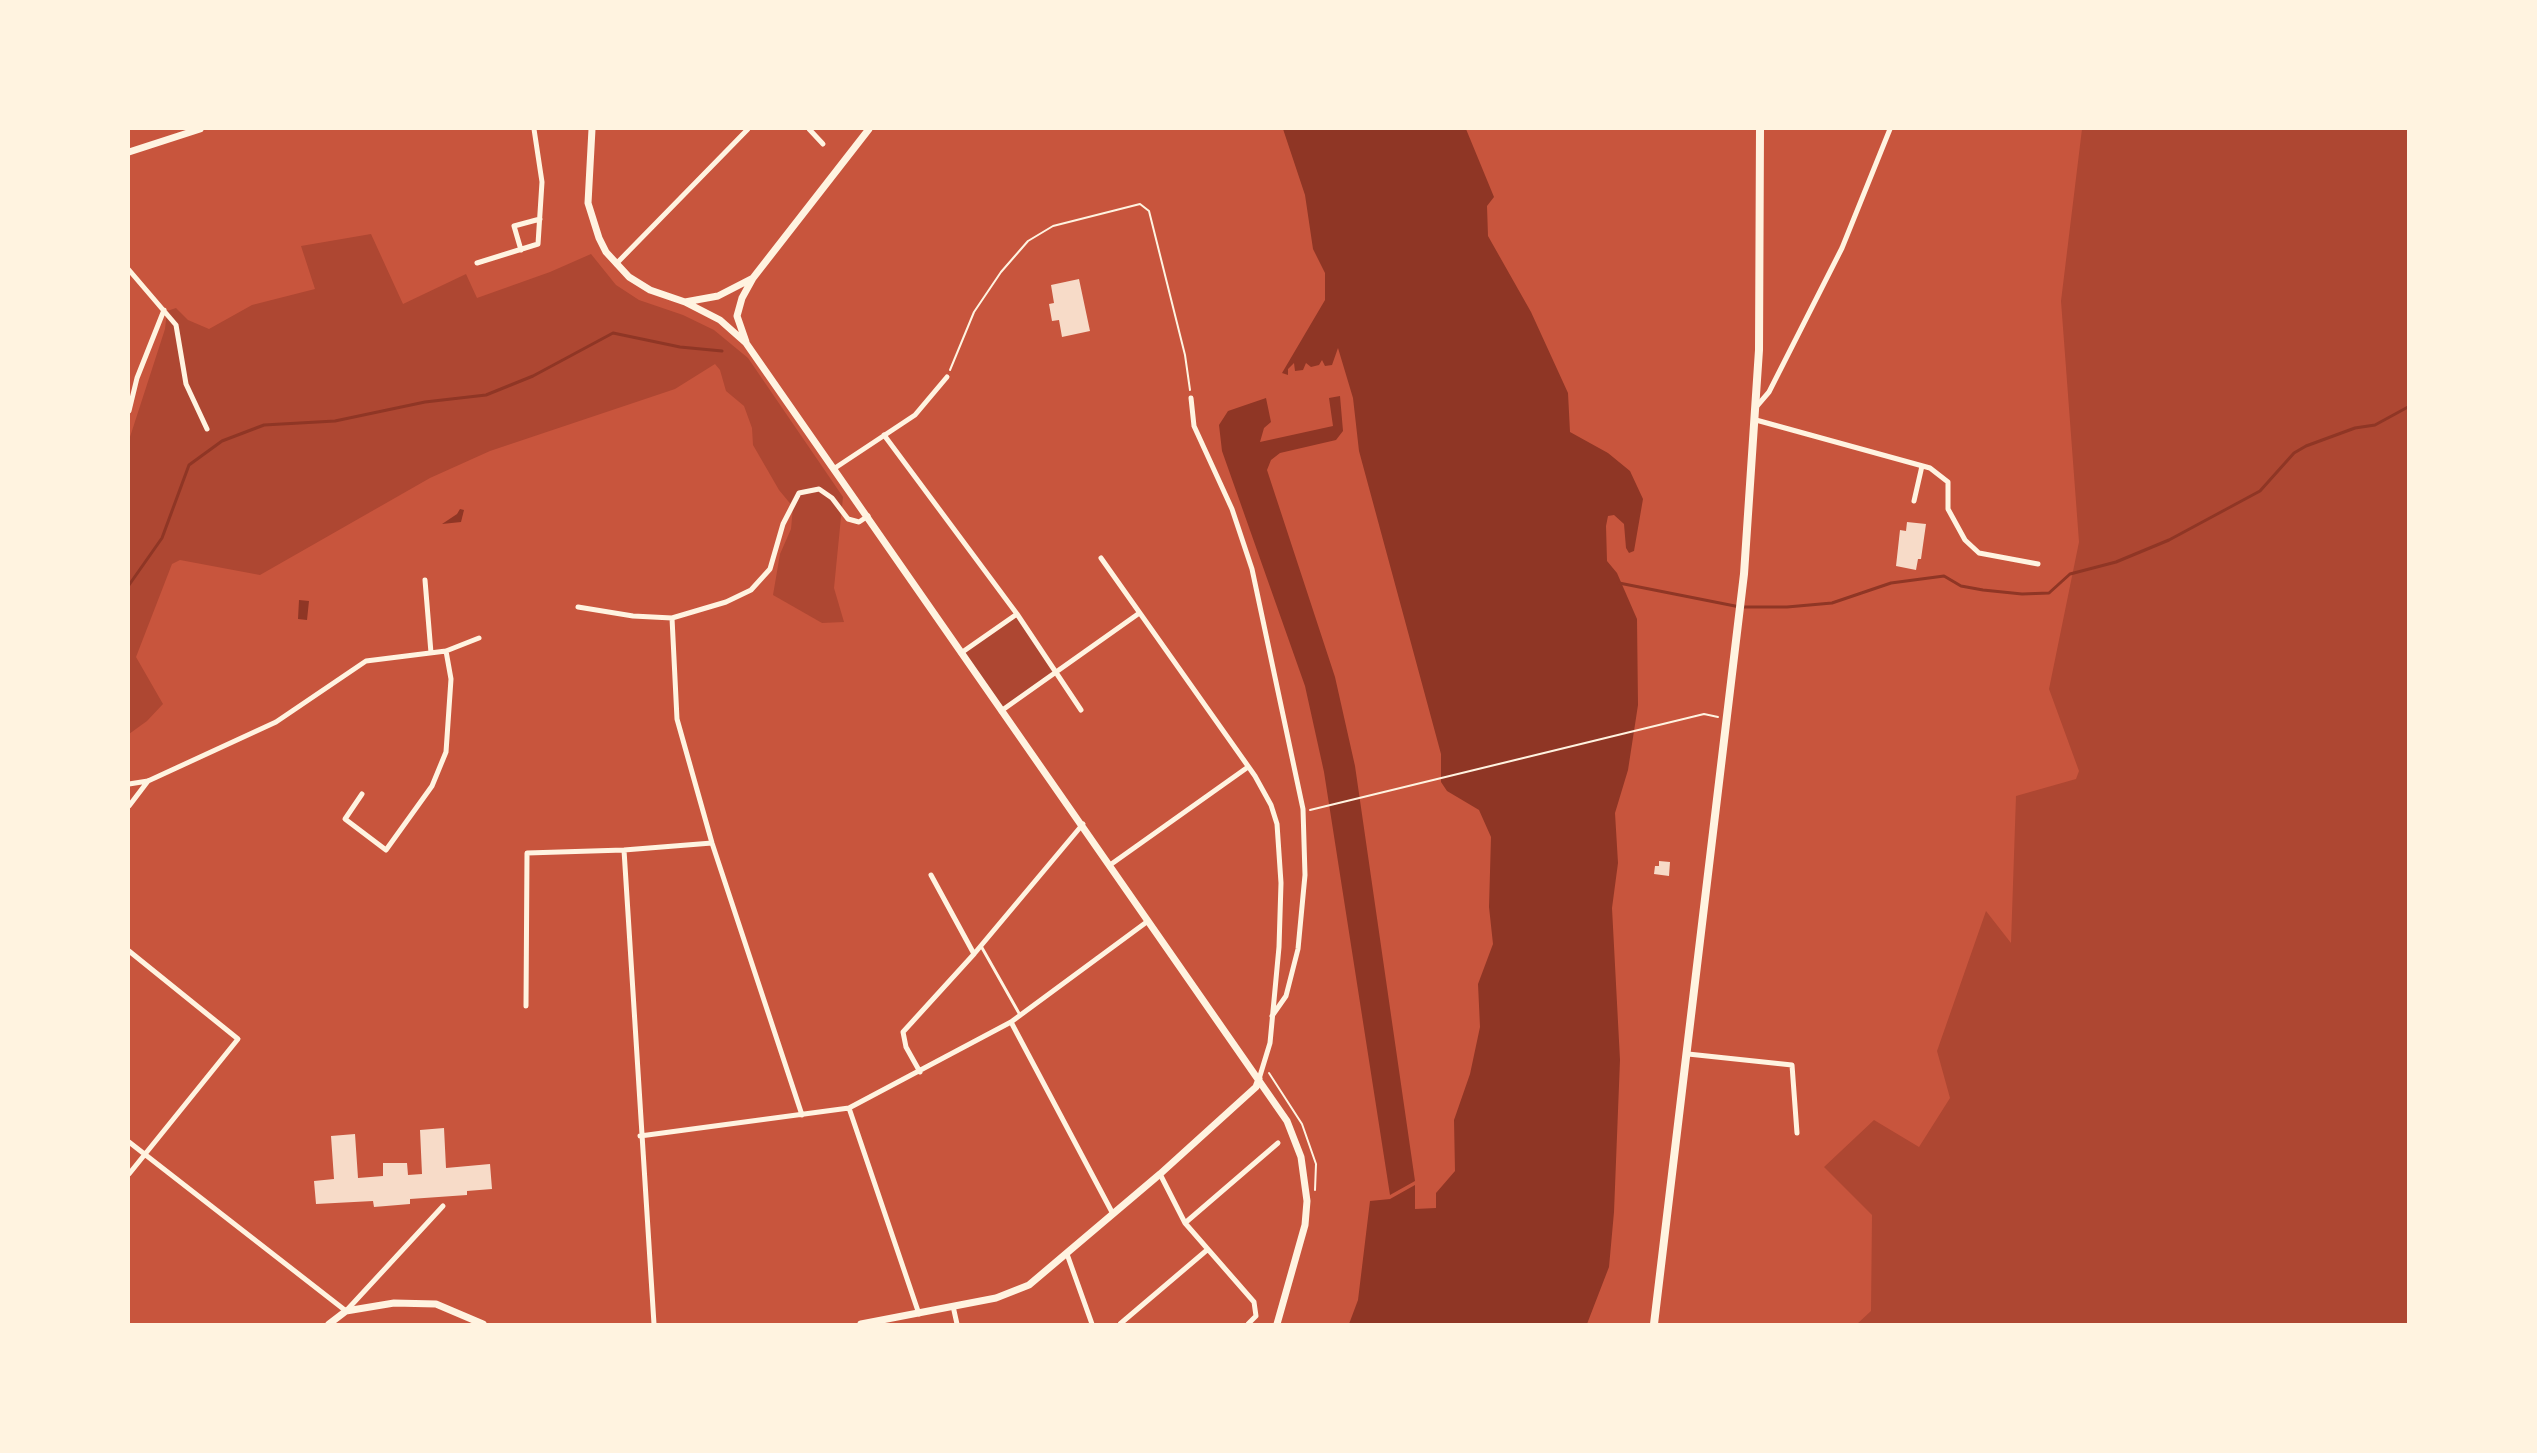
<!DOCTYPE html>
<style>
body{margin:0}
#map{position:relative;width:2537px;height:1453px;overflow:hidden;background:#c8553d;font-family:"Noto Sans",sans-serif}
canvas{display:block}
.frame{position:absolute;inset:0;border:130px solid #fff3e0;pointer-events:none}
</style>
<div id="map">
<canvas width="2537" height="1453"></canvas>
<div class="frame"></div>
</div>
<script>
const ctx = document.querySelector('canvas').getContext('2d');
ctx.lineJoin = 'round';
function paint(path, color) {
  ctx.fillStyle = color;
  ctx.fill(path, 'evenodd');
}
function poly(rows) {
  const path = new Path2D();
  for (const r of rows) {
    path.moveTo(r[0], r[1]);
    for (let i = 2; i < r.length; i += 2) path.lineTo(r[i], r[i + 1]);
  }
  return path;
}
function trace(path, color, width, dash) {
  ctx.strokeStyle = color;
  ctx.lineWidth = width;
  ctx.lineCap = dash ? 'butt' : 'round';
  ctx.setLineDash(dash || []);
  ctx.stroke(path);
}
paint(poly([
 [2082,129,2408,129,2408,1324,1857,1324,1871,1311,1872,1215,1824,1167,1874,1120,1919,1147,1950,1098,1937,1051,1986,911,2011,943,2016,796,2076,779,2079,771,2049,689,2079,542,2061,301],
 [371,234,403,304,466,274,477,298,550,272,591,254,616,285,639,300,683,315,714,330,748,358,843,497,834,588,844,622,822,623,773,595,780,554,791,529,793,507,779,490,753,445,752,428,744,406,726,391,720,370,715,364,675,389,490,451,430,478,260,575,180,560,172,564,136,657,163,704,147,721,129,734,129,440,165,329,167,311,176,308,188,320,209,329,252,305,315,289,301,246],
 [1017,614,1056,673,1001,711,961,653]
]), '#ae4732');
paint(poly([
 [1283,129,1466,129,1494,197,1487,206,1488,236,1531,312,1568,393,1570,432,1608,453,1630,471,1643,499,1634,551,1629,553,1626,548,1624,524,1614,515,1608,516,1606,526,1607,561,1617,573,1637,619,1638,705,1628,770,1615,813,1618,863,1612,908,1620,1060,1614,1212,1609,1267,1587,1324,1349,1324,1358,1300,1370,1201,1390,1199,1415,1185,1415,1209,1436,1208,1436,1193,1455,1171,1454,1120,1470,1074,1480,1027,1478,984,1493,944,1489,907,1491,837,1479,810,1447,791,1441,782,1441,754,1359,451,1353,398,1338,348,1332,365,1325,366,1322,360,1319,365,1311,367,1306,363,1303,370,1295,371,1294,363,1288,369,1288,375,1282,373,1325,300,1325,273,1313,249,1305,195],
 [1340,396,1343,431,1336,440,1280,453,1271,460,1267,470,1335,677,1355,766,1415,1181,1390,1195,1324,772,1305,686,1222,451,1219,425,1228,411,1266,398,1271,422,1264,428,1260,442,1333,426,1329,398],
 [460,509,464,510,461,522,442,524,457,514],
 [299,600,309,601,307,620,298,619]
]), '#8f3625');
trace(poly([
 [1619,583,1740,607,1787,607,1832,603,1891,583,1944,576,1961,586,1983,590,2022,594,2049,593,2070,574,2116,562,2169,540,2260,491,2294,453,2306,446,2355,428,2375,425,2408,407],
 [129,585,162,538,189,465,222,441,264,425,335,421,425,402,486,395,533,376,613,333,680,347,722,351]
]), '#8f3625', 3);
paint(poly([
 [1079,279,1090,331,1062,337,1059,320,1052,321,1049,304,1054,303,1051,285],
 [1907,522,1926,524,1921,559,1918,559,1916,570,1896,566,1900,530,1906,531],
 [1659,861,1670,862,1669,876,1654,874,1655,866,1659,866],
 [444,1128,446,1168,490,1164,492,1189,467,1191,467,1195,410,1199,410,1204,374,1207,373,1201,316,1204,314,1181,334,1179,331,1136,355,1134,358,1178,383,1176,383,1163,407,1163,408,1175,422,1174,420,1130]
]), '#f7dbc8');
trace(poly([
 [950,370,974,312,1001,272,1028,241,1053,226,1140,204,1149,211,1185,355,1190,390],
 [1310,810,1704,714,1718,717],
 [1269,1073,1302,1124,1316,1164,1315,1190]
]), '#fff3e0', 2);
trace(poly([
 [981,946,1020,1015]
]), '#fff3e0', 3);
trace(poly([
 [809,129,823,144],
 [521,250,514,226,540,219],
 [477,263,538,244,542,182,534,129],
 [616,264,748,129],
 [129,270,176,325,186,384,207,429],
 [1191,398,1194,426,1232,509,1252,569,1303,809,1305,875,1298,949,1286,996,1272,1016],
 [1757,406,1769,392,1842,248,1890,129],
 [129,411,137,378,164,310],
 [1756,420,1930,468,1948,482,1948,509,1965,540,1979,553,2038,564],
 [884,435,1017,614,1081,710],
 [835,468,915,415,947,377],
 [1914,501,1922,466],
 [1101,558,1255,776,1271,805,1277,824,1281,883,1279,947,1270,1043,1259,1079],
 [425,580,431,653],
 [578,607,633,616,672,618,726,602,751,590,770,569,783,524,799,493,819,489,832,498,848,519,859,522,868,516],
 [672,618,677,719,712,843,802,1115],
 [961,653,1017,614],
 [1001,711,1138,614],
 [129,784,148,781,276,722,366,661,446,651,479,638],
 [362,794,345,819,386,850,432,786,446,752,451,679,446,651],
 [129,806,148,781],
 [624,850,654,1324],
 [1110,865,1248,767],
 [931,875,974,954],
 [129,951,238,1039,129,1174],
 [526,1006,527,853,624,850,712,843],
 [1011,1022,1113,1214],
 [1688,1054,1792,1065,1797,1133],
 [920,1072,906,1047,903,1032,974,954,1083,824],
 [849,1108,919,1314],
 [640,1136,849,1108,1011,1022,1148,921],
 [129,1142,346,1311,443,1206],
 [1160,1174,1185,1223,1254,1302,1256,1316,1248,1324],
 [1185,1223,1278,1143],
 [1067,1254,1092,1324],
 [953,1306,957,1324],
 [1120,1324,1207,1250]
]), '#fff3e0', 5);
trace(poly([
 [592,129,588,203,599,238,606,252,629,277,650,290,685,302,718,296,753,278,869,129],
 [129,152,200,129],
 [685,302,720,320,746,343,1287,1121,1301,1157,1307,1201,1305,1225,1277,1324],
 [746,342,737,316,742,298,753,278],
 [329,1324,346,1311,394,1303,436,1304,483,1324],
 [861,1324,996,1298,1029,1285,1160,1174,1256,1087,1259,1079]
]), '#fff3e0', 7);
trace(poly([
 [1654,1324,1744,574,1759,350,1760,129]
]), '#fff3e0', 8);
</script>
